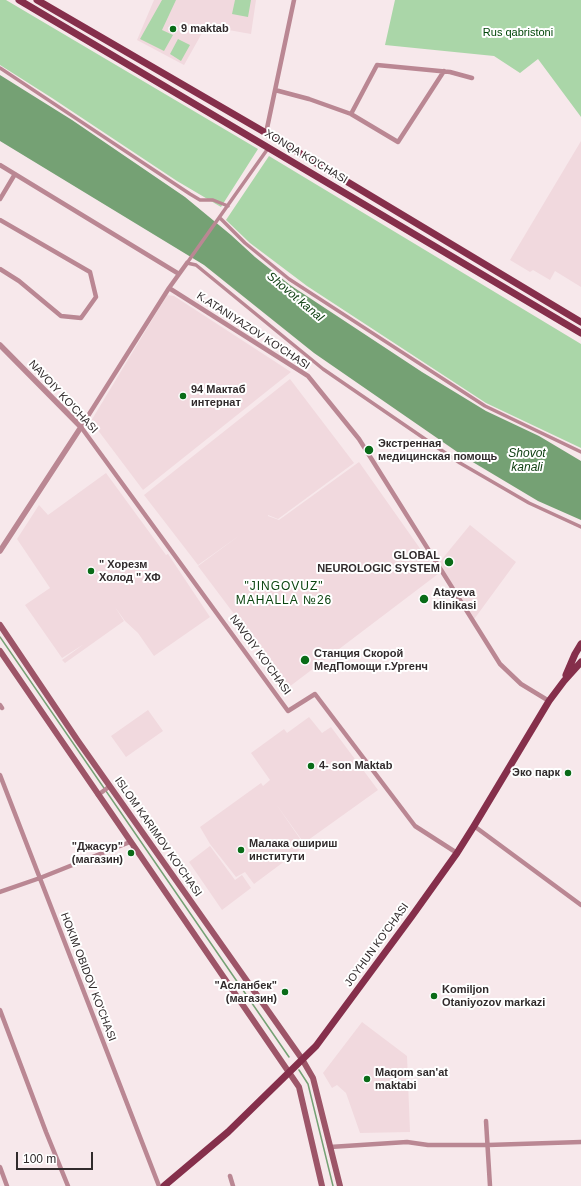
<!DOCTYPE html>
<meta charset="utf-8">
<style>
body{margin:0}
#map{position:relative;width:581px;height:1186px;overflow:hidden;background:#f7e8eb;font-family:Arial,sans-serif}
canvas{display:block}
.scale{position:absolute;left:16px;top:1152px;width:77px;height:18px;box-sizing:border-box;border:2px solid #312b2c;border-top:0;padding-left:5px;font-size:12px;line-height:14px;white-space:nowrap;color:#312b2c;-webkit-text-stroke:3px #fff;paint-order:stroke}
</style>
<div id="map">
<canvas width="581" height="1186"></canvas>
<div class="scale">100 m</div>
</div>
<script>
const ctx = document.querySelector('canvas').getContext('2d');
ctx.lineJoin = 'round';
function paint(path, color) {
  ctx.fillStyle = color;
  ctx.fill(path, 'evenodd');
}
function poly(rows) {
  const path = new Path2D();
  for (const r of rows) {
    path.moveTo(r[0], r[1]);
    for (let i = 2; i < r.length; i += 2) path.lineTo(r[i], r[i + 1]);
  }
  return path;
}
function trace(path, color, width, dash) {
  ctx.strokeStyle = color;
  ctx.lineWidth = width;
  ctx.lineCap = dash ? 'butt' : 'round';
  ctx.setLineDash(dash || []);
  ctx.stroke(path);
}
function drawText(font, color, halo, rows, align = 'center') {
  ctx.font = font + ' Arial,sans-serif';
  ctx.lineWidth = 4;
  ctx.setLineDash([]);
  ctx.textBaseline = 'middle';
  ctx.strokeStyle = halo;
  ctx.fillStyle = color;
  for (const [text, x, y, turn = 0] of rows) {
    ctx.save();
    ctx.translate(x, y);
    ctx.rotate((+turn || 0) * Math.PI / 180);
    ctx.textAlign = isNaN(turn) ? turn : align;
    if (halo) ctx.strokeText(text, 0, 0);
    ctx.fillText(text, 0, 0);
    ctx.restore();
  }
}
paint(poly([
 [154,0,256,0,251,34,206,26,184,65,137,40],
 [581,141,581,287,555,271,550,280,533,270,530,272,510,260],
 [167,295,174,296,291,372,143,490,91,421],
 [290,379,354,463,278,519,268,515,268,516,279,520,359,462,438,574,289,687,198,566,240,535,198,565,144,495],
 [106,473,166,555,168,554,210,617,154,656,138,633,125,621,115,607,124,621,65,663,62,660,84,644,62,658,25,605,50,588,17,539,39,505,48,515],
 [470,525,516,562,472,622,438,564],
 [148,710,163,731,126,757,111,736],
 [309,717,322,733,331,727,378,790,304,843,276,804,305,846,254,884,245,872,236,877,210,844,200,827,261,783,263,786,270,780,251,753,284,729,287,733],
 [210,846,235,880,242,875,251,888,222,910,189,862],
 [362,1022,407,1056,410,1132,360,1133,346,1093,337,1085,332,1088,323,1073]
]), '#f1d9de');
paint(poly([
 [0,0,6,0,258,149,221,207,177,181,52,98,0,65],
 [162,0,176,0,162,30,173,35,164,51,140,39],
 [235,0,251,0,248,17,232,14],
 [395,0,581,0,581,117,538,59,520,73,494,56,385,45],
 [178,39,190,45,181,61,170,54],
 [269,156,581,344,581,448,486,403,307,286,250,243,226,220]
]), '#aad6a8');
paint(poly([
 [0,75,72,120,185,197,231,235,255,257,290,285,422,372,486,411,539,436,581,461,581,520,538,501,466,458,314,353,204,265,0,141]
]), '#75a174');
trace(poly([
 [0,637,289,1057],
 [299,1070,308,1084,333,1186]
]), '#75a174', 1.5);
trace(poly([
 [0,68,190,194,200,200,213,200,228,206],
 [269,147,187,263,196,265,323,369,460,463,529,503,581,527],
 [220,218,245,243,289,279,485,406,581,452]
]), '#ba8793', 3.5);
trace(poly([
 [275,90,309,99,351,114,398,142,444,71],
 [351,114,377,65,450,72,472,78],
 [266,133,294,0],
 [0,165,179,274],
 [0,199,15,174],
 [0,220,90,272,96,297,81,318,61,316,19,281,0,269],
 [187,263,169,288,81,427,288,711,315,694,415,826,457,853],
 [169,288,308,376,359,439,500,664,521,684,549,701],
 [0,705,2,708],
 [0,775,159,1186],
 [98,795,110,786],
 [474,826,581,905],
 [0,892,40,878,130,842],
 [0,1010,46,1132,68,1186],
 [486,1121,490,1186],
 [330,1147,407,1142,428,1145,488,1145,581,1142],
 [0,1167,7,1186],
 [230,1176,233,1186]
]), '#ba8793', 4.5);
trace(poly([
 [0,345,81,427,0,551]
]), '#ba8793', 5.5);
trace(poly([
 [0,625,78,741,302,1059,313,1078,340,1186],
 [0,651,299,1087,322,1186]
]), '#9d5568', 6);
trace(poly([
 [19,0,581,333],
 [37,0,266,133,581,322],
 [566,675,575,654,581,644],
 [164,1186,228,1132,316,1046,412,916,457,853,474,826,549,701,564,681,581,662]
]), '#852f4b', 7);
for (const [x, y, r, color] of [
 [173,29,4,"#096b17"],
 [183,396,4,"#096b17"],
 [369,450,5,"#096b17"],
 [449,562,5,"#096b17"],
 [91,571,4,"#096b17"],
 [424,599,5,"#096b17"],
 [305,660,5,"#096b17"],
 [311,766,4,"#096b17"],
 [568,773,4,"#096b17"],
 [241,850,4,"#096b17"],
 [131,853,4,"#096b17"],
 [285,992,4,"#096b17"],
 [434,996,4,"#096b17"],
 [367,1079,4,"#096b17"]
]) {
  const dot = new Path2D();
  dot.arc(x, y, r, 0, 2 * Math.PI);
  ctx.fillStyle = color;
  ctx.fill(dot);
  trace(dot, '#fff', 1.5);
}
drawText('bold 11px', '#312b2c', '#fff', [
 ["9 maktab",181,29],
 ["94 Мактаб",191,390],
 ["интернат",191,403],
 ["Экстренная",378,444],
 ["медицинская помощь",378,457],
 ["GLOBAL",440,556,"right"],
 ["NEUROLOGIC SYSTEM",440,569,"right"],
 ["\" Хорезм",99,565],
 ["Холод \" ХФ",99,578],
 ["Atayeva",433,593],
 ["klinikasi",433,606],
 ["Станция Скорой",314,654],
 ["МедПомощи г.Ургенч",314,667],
 ["4- son Maktab",319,766],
 ["Эко парк",560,773,"right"],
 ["Малака ошириш",249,844],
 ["институти",249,857],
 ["\"Джасур\"",123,847,"right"],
 ["(магазин)",123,860,"right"],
 ["\"Асланбек\"",277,986,"right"],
 ["(магазин)",277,999,"right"],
 ["Komiljon",442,990],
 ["Otaniyozov markazi",442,1003],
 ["Maqom san'at",375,1073],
 ["maktabi",375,1086]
], 'left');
drawText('11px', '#004709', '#fff', [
 ["Rus qabristoni",518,33]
]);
drawText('11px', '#312b2c', '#fff', [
 ["XONQA KO'CHASI",306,157,31],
 ["K.ATANIYAZOV KO'CHASI",253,331,33],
 ["NAVOIY KO'CHASI",63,397,47],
 ["NAVOIY KO'CHASI",260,655,54],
 ["ISLOM KARIMOV KO'CHASI",158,837,55],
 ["JOYHUN KO'CHASI",377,945,-54],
 ["HOKIM OBIDOV KO'CHASI",88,977,69]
]);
drawText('italic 12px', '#114114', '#fff', [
 ["Shovot kanal",295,297,40],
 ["Shovot",527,454],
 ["kanali",527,468]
]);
ctx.letterSpacing = '1px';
drawText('12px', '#0c4511', '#fff', [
 ["\"JINGOVUZ\"",284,587],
 ["MAHALLA №26",284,601]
]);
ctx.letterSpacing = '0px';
</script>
